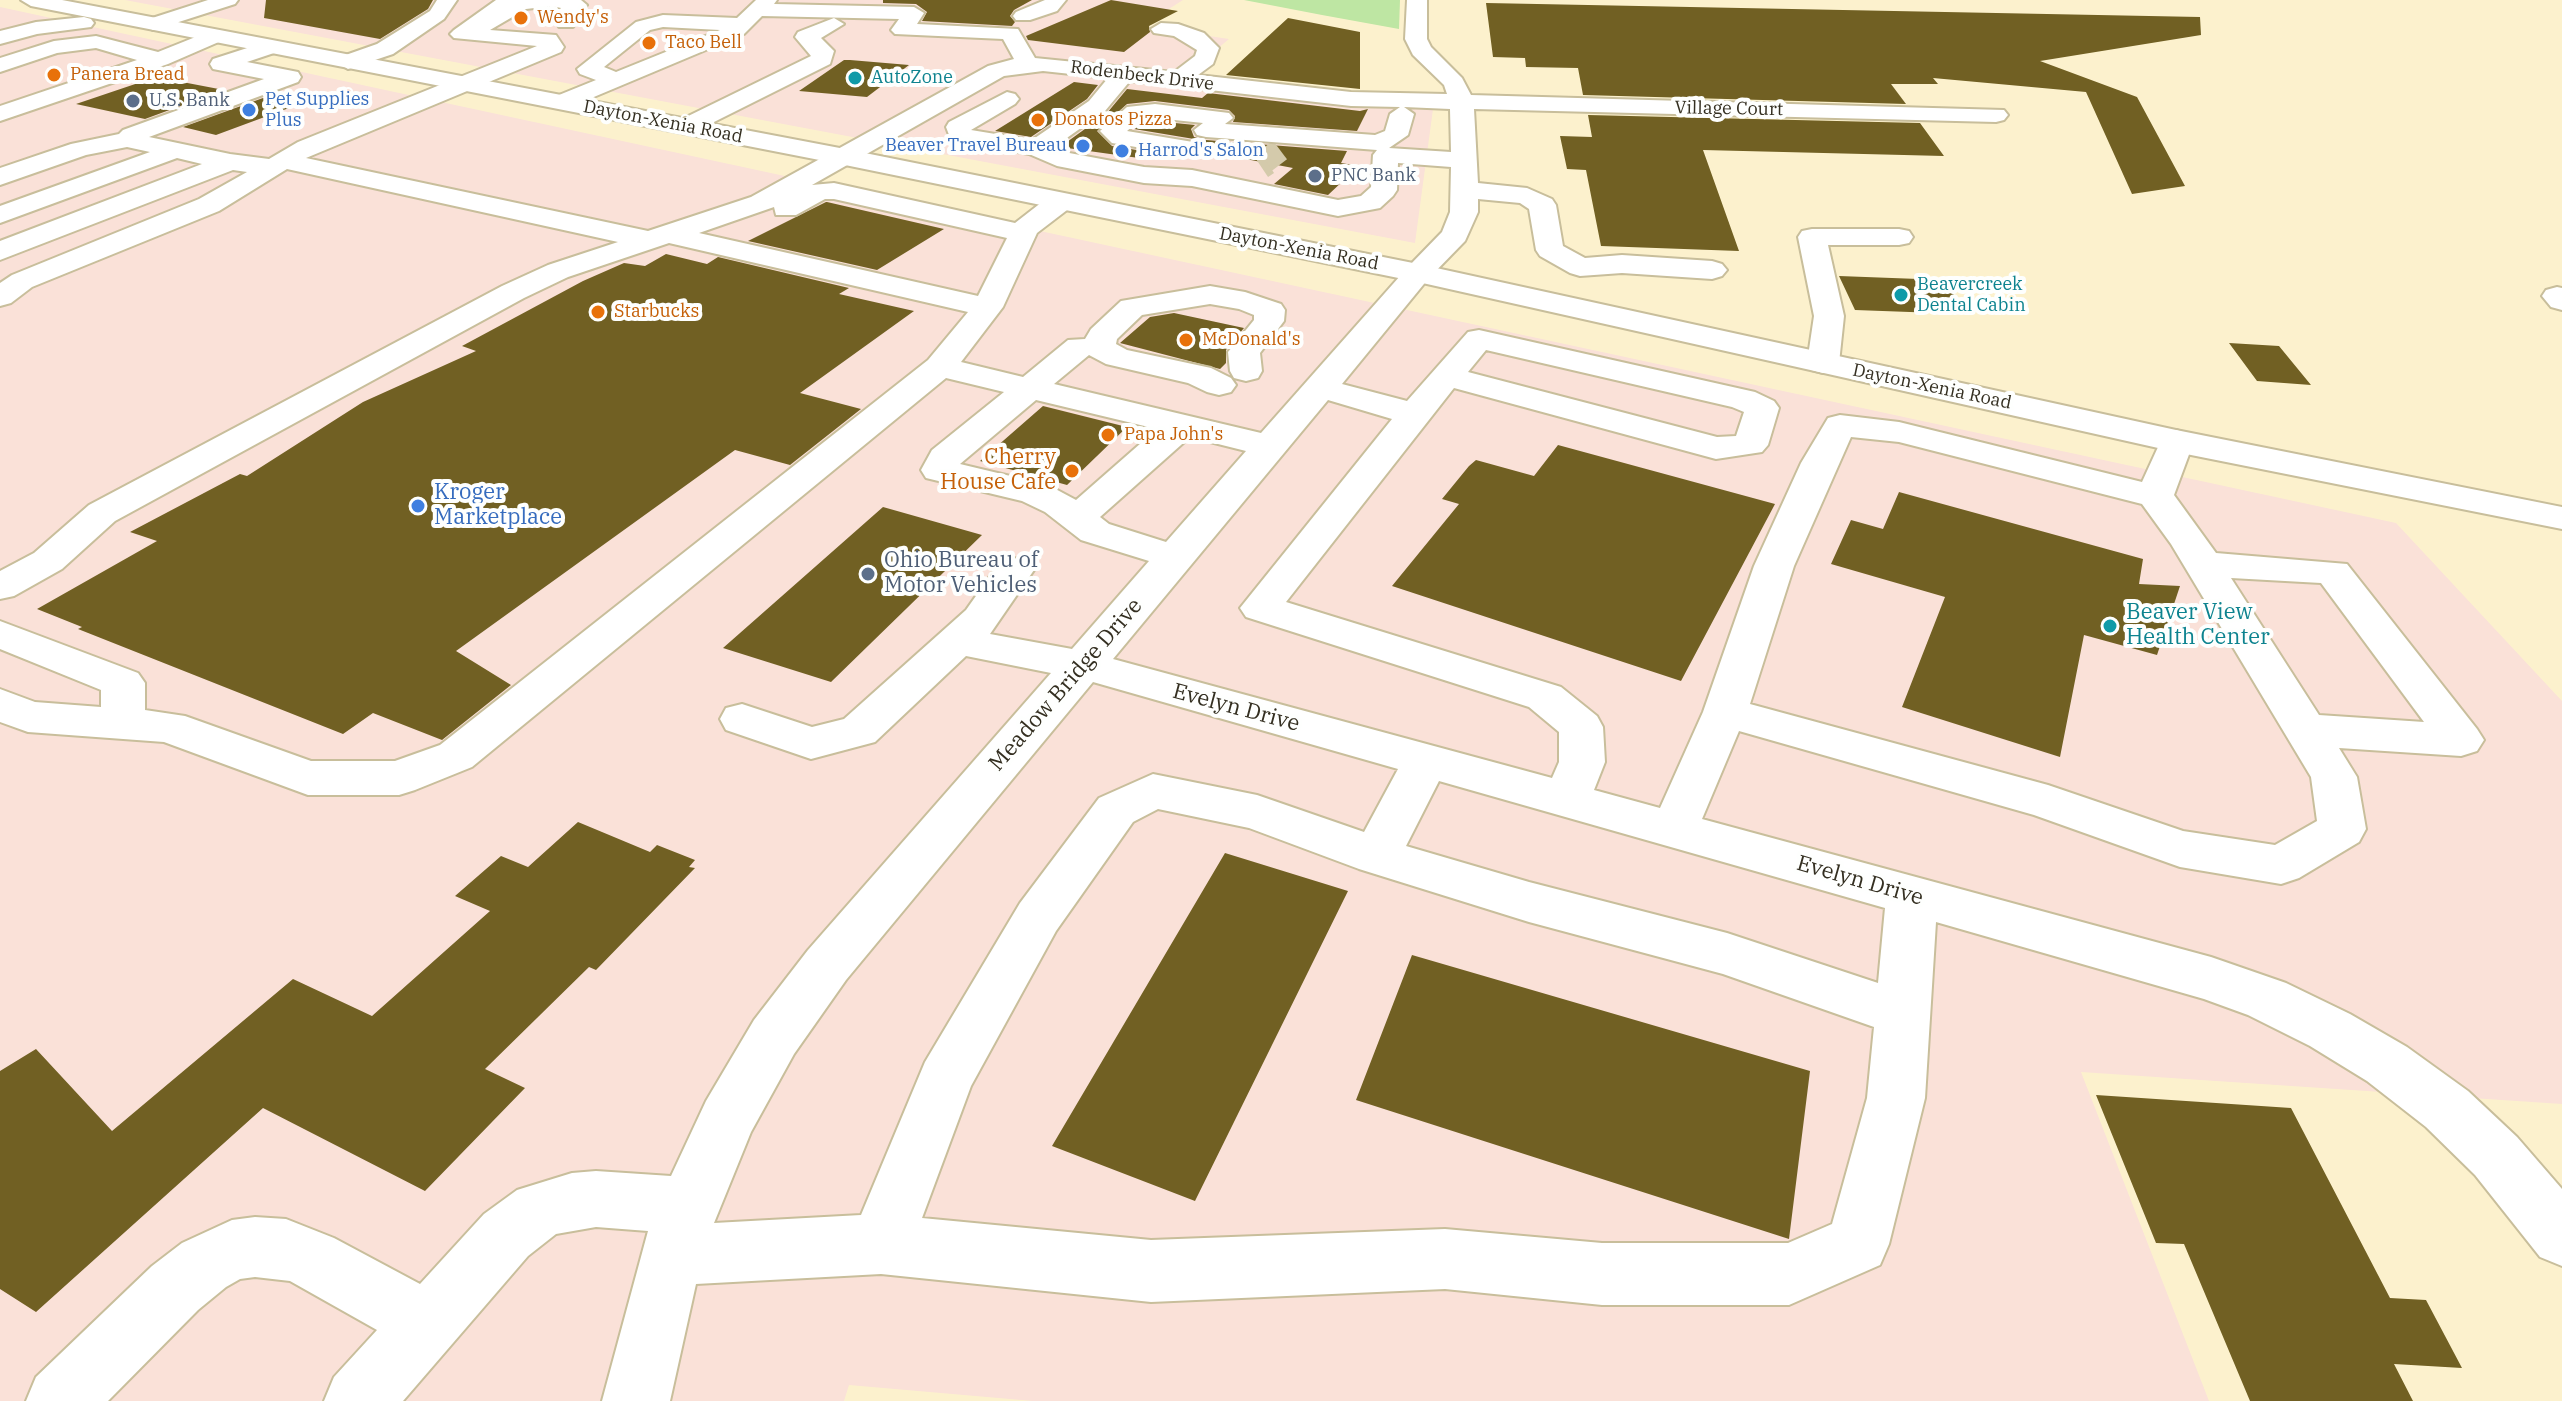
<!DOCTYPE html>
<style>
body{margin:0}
canvas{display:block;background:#fcf1cd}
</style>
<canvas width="2562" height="1401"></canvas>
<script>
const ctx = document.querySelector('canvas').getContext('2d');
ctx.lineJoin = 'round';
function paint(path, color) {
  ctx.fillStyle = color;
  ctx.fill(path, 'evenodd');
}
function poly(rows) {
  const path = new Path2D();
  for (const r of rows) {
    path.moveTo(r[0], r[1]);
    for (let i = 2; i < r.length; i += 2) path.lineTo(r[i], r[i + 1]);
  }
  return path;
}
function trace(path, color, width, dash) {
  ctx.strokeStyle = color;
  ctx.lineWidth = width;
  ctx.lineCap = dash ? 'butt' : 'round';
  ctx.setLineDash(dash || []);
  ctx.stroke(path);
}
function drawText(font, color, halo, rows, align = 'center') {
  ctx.font = font + ' "IBM Plex Serif",serif';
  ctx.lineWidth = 8;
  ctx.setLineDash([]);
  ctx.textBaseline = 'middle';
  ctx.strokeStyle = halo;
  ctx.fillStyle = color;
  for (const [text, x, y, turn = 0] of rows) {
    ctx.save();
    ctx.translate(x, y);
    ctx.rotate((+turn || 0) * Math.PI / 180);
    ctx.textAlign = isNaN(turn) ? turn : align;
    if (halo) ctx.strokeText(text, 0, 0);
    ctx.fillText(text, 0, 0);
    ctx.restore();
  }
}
paint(poly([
 [125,0,1183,0,1142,26,1229,39,1174,85,1433,109,1415,243],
 [0,7,2396,523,2562,701,2562,1104,2081,1072,2209,1401,1033,1401,849,1385,844,1401,0,1401]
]), '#fae1d8');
paint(poly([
 [1244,0,1400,0,1399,29,1322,15]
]), '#bee6a3');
paint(poly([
 [266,0,433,0,428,9,380,39,264,18],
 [883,0,1032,0,1014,10,1010,16,1015,22,1012,26,922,21,927,12,916,4,883,3],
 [1111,0,1178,11,1149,26,1150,32,1124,52,1028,40,1026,36],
 [1486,3,2200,17,2201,35,2040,61,2137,97,2185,186,2132,194,2086,92,1933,78,1938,84,1891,84,1906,104,1583,95,1578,68,1526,67,1525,58,1493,57],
 [1288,18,1360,32,1360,89,1226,75],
 [844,60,850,60,909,65,867,97,799,91],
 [156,77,224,90,145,119,76,104],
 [1074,82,1098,85,1087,99,1031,137,995,131],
 [1127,89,1202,98,1208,93,1360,111,1368,109,1357,131,1233,122,1235,116,1229,110,1155,101,1127,104,1097,131,1112,146,1155,153,1146,159,1060,147,1107,113],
 [263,98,297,105,216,135,183,127],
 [1588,115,1920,123,1944,156,1703,150,1739,251,1601,246,1586,170,1567,169,1560,136,1592,137],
 [1155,121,1195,125,1191,129,1194,137,1206,140,1347,151,1341,163,1359,166,1328,195,1274,184,1293,168,1198,150,1199,145,1194,139,1134,129,1142,122],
 [826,202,827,202,944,229,877,270,748,241],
 [666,254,707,264,718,257,849,288,839,294,914,311,800,393,861,409,790,465,735,450,456,651,511,685,442,740,373,713,343,734,78,629,82,627,37,609,157,541,130,532,240,474,247,476,363,402,476,351,462,346,583,281,624,263,645,266],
 [1839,276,1945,280,1965,314,1855,310],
 [1174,313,1244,328,1226,350,1226,363,1220,369,1120,343,1150,317],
 [2229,343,2279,346,2311,385,2257,381],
 [1043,406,1127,427,1067,485,980,461],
 [1558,445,1775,504,1681,681,1392,586,1459,504,1442,499,1469,466,1476,460,1534,476],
 [1899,492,2143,559,2139,584,2180,586,2157,655,2084,635,2060,757,1902,707,1945,597,1831,564,1851,520,1883,529],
 [883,507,982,535,831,682,723,648],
 [578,822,650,852,657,845,695,860,689,867,695,868,596,970,589,967,485,1069,525,1088,425,1191,263,1108,36,1312,0,1289,0,1071,36,1049,112,1131,293,979,372,1016,490,911,455,896,501,856,528,867],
 [1225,853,1348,891,1195,1201,1052,1146],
 [1412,955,1810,1071,1789,1239,1356,1100],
 [2096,1095,2291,1108,2390,1298,2426,1300,2462,1368,2394,1364,2413,1401,2250,1401,2184,1244,2156,1243]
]), '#716023');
trace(poly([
 [1263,163,1280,150]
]), '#d4caab', 23, [23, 11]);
trace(poly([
 [1260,165,1266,161]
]), '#d4caab', 29, [29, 14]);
const minor = poly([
 [208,0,238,0,235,4,160,28,153,30,143,24,146,20,208,0],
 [437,0,457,0,444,19,393,54,348,69,337,62,340,57,377,44,430,11,437,0],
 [496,0,581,0,587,5,574,18,576,23,573,27,559,27,553,17,561,8,552,6,526,9,490,30,556,35,564,47,561,52,306,158,648,231,751,197,988,66,1014,59,1003,39,895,34,891,30,899,19,762,16,744,34,570,107,562,109,554,107,550,102,554,97,596,80,580,74,577,69,636,22,663,15,737,18,756,0,777,0,774,4,914,7,924,13,917,24,1018,29,1035,58,1174,72,1195,56,1197,50,1174,36,1154,33,1151,29,1161,23,1178,24,1204,33,1219,48,1213,64,1198,75,1351,92,1447,94,1444,85,1413,55,1405,39,1407,0,1427,0,1427,39,1431,47,1462,78,1471,95,2004,110,2008,115,2004,120,1996,122,1474,109,1478,183,1527,188,1552,199,1556,205,1563,246,1585,258,1622,255,1712,261,1722,264,1727,270,1722,276,1712,279,1622,273,1580,276,1570,273,1540,256,1536,250,1529,209,1520,203,1478,199,1478,212,1465,241,1428,279,1342,384,1407,401,1468,332,1479,330,1755,392,1774,401,1779,408,1768,445,1762,452,1716,459,1454,388,1286,602,1561,687,1597,716,1603,727,1605,762,1594,790,1660,808,1703,712,1754,566,1801,463,1828,418,1840,415,1899,422,2142,482,2164,434,2176,430,2188,434,2194,441,2174,495,2216,553,2347,564,2477,729,2484,740,2477,751,2461,756,2339,748,2357,777,2366,829,2359,842,2299,878,2281,884,2180,867,2034,815,1739,731,1702,819,2211,957,2286,983,2350,1014,2407,1047,2468,1091,2517,1137,2562,1189,2562,1266,2540,1257,2475,1175,2426,1127,2367,1081,2310,1046,2248,1015,2204,999,1936,922,1925,1098,1889,1244,1880,1265,1789,1305,1602,1305,1445,1289,1151,1302,881,1274,696,1284,670,1401,602,1401,648,1231,596,1227,556,1234,528,1256,403,1401,324,1401,334,1377,377,1330,290,1281,255,1277,240,1279,226,1287,198,1310,108,1401,26,1401,36,1377,152,1266,182,1243,232,1220,255,1217,286,1219,334,1238,420,1284,484,1214,517,1190,572,1173,596,1171,671,1176,706,1101,754,1020,808,950,1051,673,966,656,875,742,811,759,726,730,720,719,726,708,742,704,812,727,844,719,966,610,1000,562,1014,558,1028,562,1034,570,990,634,1072,649,1149,561,1081,540,1045,512,1022,501,926,478,921,470,932,450,1004,392,946,378,472,767,415,790,399,795,308,795,164,742,28,732,0,722,0,689,35,702,101,707,101,690,0,649,0,621,138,673,145,683,145,710,185,716,311,761,395,761,440,745,928,360,968,312,669,243,568,277,524,298,115,521,62,569,14,596,0,599,0,571,34,553,89,505,502,286,548,265,618,242,287,169,219,211,32,287,11,303,0,306,0,283,12,275,199,199,247,172,233,170,0,260,0,241,202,164,177,158,0,223,0,206,150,152,127,147,86,155,0,185,0,168,71,144,119,134,123,130,264,79,213,69,210,64,213,59,269,41,277,42,280,47,277,52,247,62,298,72,301,77,298,82,149,137,230,154,269,159,298,142,537,46,454,38,450,34,454,30,496,0],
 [663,27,720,30,616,72,604,67,650,30,663,27],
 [1043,71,1108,78,1089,101,1032,140,971,130,1015,104,1019,99,1015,94,1007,92,949,122,946,127,951,140,1029,154,1057,166,1144,183,1192,186,1338,216,1380,208,1393,196,1397,190,1398,163,1451,167,1450,212,1442,232,1408,267,1261,433,1054,384,1089,355,1106,364,1188,383,1207,392,1219,395,1231,392,1236,385,1231,378,1211,368,1127,350,1116,344,1117,339,1142,315,1210,304,1239,309,1254,315,1254,320,1228,352,1230,371,1234,378,1246,381,1258,378,1262,371,1260,353,1284,321,1285,310,1281,304,1245,292,1210,286,1121,301,1091,329,1085,339,1068,340,1023,377,961,362,1003,307,1037,233,1071,207,1074,201,1071,195,1051,195,1015,223,834,183,812,185,1004,76,1043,71],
 [1130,81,1351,106,1400,107,1390,114,1385,131,1375,135,1225,124,1233,118,1229,113,1155,104,1127,107,1100,131,1112,143,1184,155,1193,152,1197,147,1193,142,1127,131,1141,119,1155,118,1203,123,1194,130,1197,135,1206,137,1377,150,1373,155,1371,187,1361,196,1338,200,1192,170,1144,167,1064,152,1054,147,1105,111,1130,81],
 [1404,107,1450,109,1451,152,1389,148,1408,135,1414,114,1404,107],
 [825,199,834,199,1007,238,978,296,699,233,774,207,776,215,796,215,825,199],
 [1486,350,1732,407,1744,412,1736,436,1717,437,1468,372,1486,350],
 [1036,400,1157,429,1076,500,1048,485,960,464,1036,400],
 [1328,400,1392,419,1240,608,1246,617,1529,707,1559,732,1559,762,1552,778,1113,659,1328,400],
 [1190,437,1246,451,1166,542,1109,524,1100,517,1190,437],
 [1851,437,1899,442,2142,504,2171,544,2311,777,2317,821,2275,845,2183,831,2048,785,1750,704,1794,566,1851,437],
 [2231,578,2321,583,2424,722,2319,715,2231,578],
 [1093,682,1398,769,1364,832,1257,795,1153,774,1099,798,1020,903,925,1062,861,1215,714,1223,751,1132,794,1054,846,980,1093,682],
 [1439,781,1885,908,1878,983,1727,933,1529,882,1406,846,1439,781],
 [1158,809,1249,828,1359,869,1529,922,1723,974,1874,1027,1867,1098,1832,1224,1788,1243,1602,1243,1445,1229,1151,1240,922,1218,971,1086,1056,931,1133,822,1158,809],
 [1045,0,1066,0,1057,11,1030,20,1016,20,1013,16,1016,12,1045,0],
 [834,18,844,24,821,38,834,51,830,64,696,131,678,131,675,126,678,121,811,56,795,37,798,32,834,18],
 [213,30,221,31,224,36,221,41,168,64,0,121,0,106,137,60,96,48,57,53,0,72,0,58,54,41,96,36,158,52,213,30],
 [1812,229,1899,229,1909,231,1913,237,1909,243,1899,245,1828,245,1844,316,1839,363,1834,370,1823,373,1812,370,1807,363,1814,316,1798,237,1802,231,1812,229],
 [2557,287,2562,288,2562,310,2551,307,2542,296,2546,290,2557,287]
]);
const major = poly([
 [21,0,62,0,845,149,1418,264,2176,430,2562,507,2562,529,2176,452,1418,282,845,165,31,6,21,0],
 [84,17,91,19,94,23,91,27,37,34,0,44,0,31,36,22,84,17]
]);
trace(minor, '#c8be9b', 4);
trace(major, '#c8be9b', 4);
paint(minor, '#fff');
paint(major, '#fff');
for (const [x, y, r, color] of [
 [521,18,8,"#e8710a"],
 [649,43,8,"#e8710a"],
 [54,75,8,"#e8710a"],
 [855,78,8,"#0f9aa8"],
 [133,101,8,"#5c6f8a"],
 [249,110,8,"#3f7fe0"],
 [1038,120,8,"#e8710a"],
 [1083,146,8,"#3f7fe0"],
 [1122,151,8,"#3f7fe0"],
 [1315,176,8,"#5c6f8a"],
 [1901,295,8,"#0f9aa8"],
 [598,312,8,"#e8710a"],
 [1186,340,8,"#e8710a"],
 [1108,435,8,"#e8710a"],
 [1072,471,8,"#e8710a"],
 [418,506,8,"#3f7fe0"],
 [868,574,8,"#5c6f8a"],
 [2110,626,8,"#0f9aa8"]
]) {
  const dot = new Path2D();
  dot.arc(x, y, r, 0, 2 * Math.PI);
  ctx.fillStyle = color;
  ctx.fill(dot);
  trace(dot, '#fefffe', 3);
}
drawText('18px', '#c56008', '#fefffe', [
 ["Wendy's",537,18],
 ["Taco Bell",665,43],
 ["Panera Bread",70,75],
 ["Donatos Pizza",1054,120],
 ["Starbucks",614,312],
 ["McDonald's",1202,340],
 ["Papa John's",1124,435]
], 'left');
drawText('18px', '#342f21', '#fefffe', [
 ["Rodenbeck Drive",1142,76,7],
 ["Village Court",1729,109,1],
 ["Dayton-Xenia Road",663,122,11],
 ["Dayton-Xenia Road",1299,249,11],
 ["Dayton-Xenia Road",1932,387,12]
]);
drawText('18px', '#0d838f', '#fefffe', [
 ["AutoZone",871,78],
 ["Beavercreek",1917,285],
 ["Dental Cabin",1917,306]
], 'left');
drawText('18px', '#366cbe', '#fefffe', [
 ["Pet Supplies",265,100],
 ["Plus",265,121],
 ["Beaver Travel Bureau",1067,146,"right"],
 ["Harrod's Salon",1138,151]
], 'left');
drawText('18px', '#4e5e75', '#fefffe', [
 ["U.S. Bank",149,101],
 ["PNC Bank",1331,176]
], 'left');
drawText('22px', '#c56008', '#fefffe', [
 ["Cherry",1056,458],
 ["House Cafe",1056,483]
], 'right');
drawText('22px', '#366cbe', '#fefffe', [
 ["Kroger",434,493],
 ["Marketplace",434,518]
], 'left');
drawText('22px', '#4e5e75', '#fefffe', [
 ["Ohio Bureau of",884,561],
 ["Motor Vehicles",884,586]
], 'left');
drawText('22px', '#0d838f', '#fefffe', [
 ["Beaver View",2126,613],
 ["Health Center",2126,638]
], 'left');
drawText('22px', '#342f21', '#fefffe', [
 ["Meadow Bridge Drive",1066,685,-49],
 ["Evelyn Drive",1236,708,15],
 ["Evelyn Drive",1860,881,16]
]);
</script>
